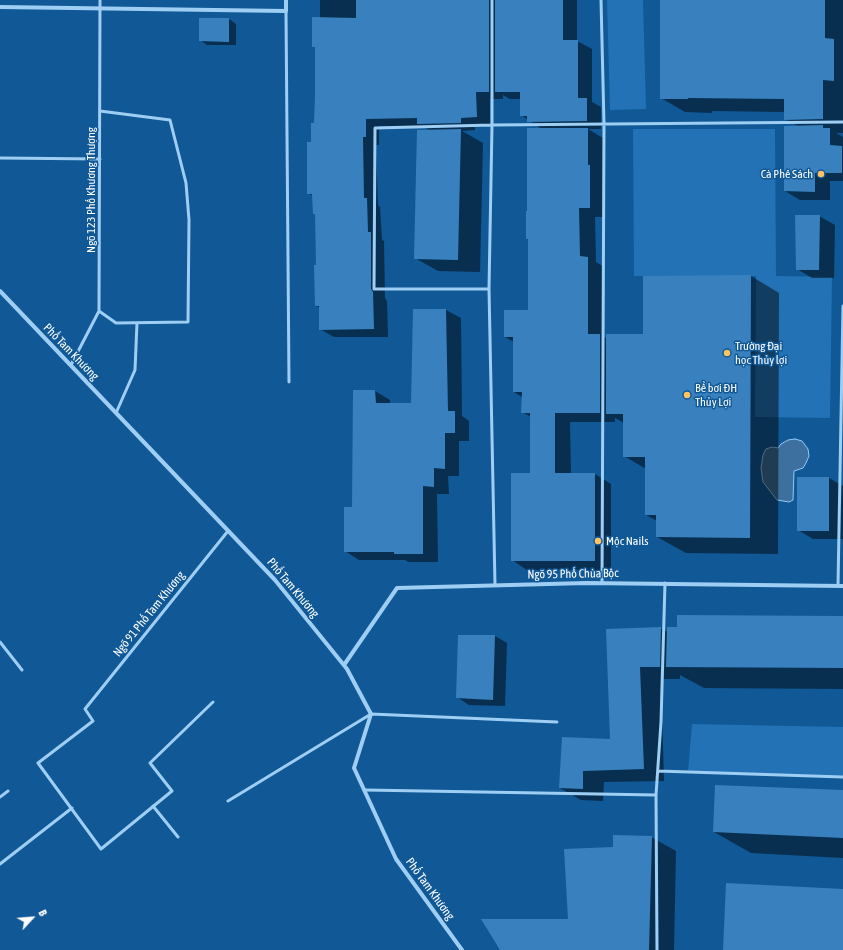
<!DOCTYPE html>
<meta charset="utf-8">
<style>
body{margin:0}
#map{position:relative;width:843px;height:950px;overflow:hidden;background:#105896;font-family:"Asap Condensed",sans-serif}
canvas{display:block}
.north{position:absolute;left:12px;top:898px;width:40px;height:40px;-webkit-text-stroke:3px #105896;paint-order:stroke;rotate:64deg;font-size:11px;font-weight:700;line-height:16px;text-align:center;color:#fff}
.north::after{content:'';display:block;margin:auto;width:14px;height:18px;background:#fff;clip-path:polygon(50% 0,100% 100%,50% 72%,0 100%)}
</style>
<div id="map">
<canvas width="843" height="950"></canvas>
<div class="north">B</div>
</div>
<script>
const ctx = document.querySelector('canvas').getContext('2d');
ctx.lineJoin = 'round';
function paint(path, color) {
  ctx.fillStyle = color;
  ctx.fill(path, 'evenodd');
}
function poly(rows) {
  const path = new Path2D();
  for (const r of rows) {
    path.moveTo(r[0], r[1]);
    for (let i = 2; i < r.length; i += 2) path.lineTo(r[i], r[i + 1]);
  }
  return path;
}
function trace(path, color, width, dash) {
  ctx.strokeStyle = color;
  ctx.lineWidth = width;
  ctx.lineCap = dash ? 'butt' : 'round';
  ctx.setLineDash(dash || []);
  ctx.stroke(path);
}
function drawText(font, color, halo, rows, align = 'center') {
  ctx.font = font + ' "Asap Condensed",sans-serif';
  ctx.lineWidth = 3;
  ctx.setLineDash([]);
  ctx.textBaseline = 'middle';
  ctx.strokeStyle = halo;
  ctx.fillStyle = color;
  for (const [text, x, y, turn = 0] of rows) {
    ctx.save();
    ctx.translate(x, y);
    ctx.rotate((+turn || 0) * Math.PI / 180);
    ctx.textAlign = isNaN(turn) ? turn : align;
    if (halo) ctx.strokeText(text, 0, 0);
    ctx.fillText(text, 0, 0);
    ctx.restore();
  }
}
paint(poly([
 [607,0,643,0,646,109,610,110],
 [633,129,775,129,776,276,832,277,830,418,755,417,756,276,634,276],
 [692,724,843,727,843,777,688,772]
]), '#2272b5');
const water = poly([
 [795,439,802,441,808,449,809,456,806,463,803,468,794,471,793,500,789,502,777,500,763,482,761,468,763,455,766,449,772,447,778,448,781,444,788,440,795,439]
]);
paint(water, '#3d709e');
trace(water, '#91caf7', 1);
paint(poly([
 [320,0,577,0,577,41,592,49,592,102,601,107,601,129,588,129,603,138,605,175,605,217,595,217,596,262,604,267,604,337,607,339,644,335,751,276,779,293,778,554,686,553,657,537,657,521,646,515,646,469,624,456,624,423,615,418,615,422,570,422,571,474,595,474,611,484,611,570,527,570,512,560,531,474,531,417,522,412,522,397,514,392,514,342,505,337,529,311,529,240,527,239,528,212,542,129,521,115,521,99,510,99,503,95,503,99,490,99,490,125,475,125,475,130,462,131,483,143,480,272,438,271,415,258,431,131,422,126,379,126,379,145,376,145,378,205,380,207,382,240,384,241,385,298,387,301,388,337,334,337,320,329,320,308,316,306,317,266,316,215,314,213,313,196,308,193,312,143,315,124,316,48,313,46,320,18],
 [662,0,843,0,843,133,836,133,843,137,843,181,830,181,830,200,800,200,785,191,798,126,785,119,785,112,712,111,712,113,685,112,661,98],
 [229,19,236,24,236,45,207,45,200,40],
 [819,216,835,225,834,278,812,278,797,269],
 [414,310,446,310,461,318,462,416,469,421,469,441,459,441,459,476,448,476,449,494,437,494,438,562,409,562,405,560,359,560,345,551,375,391,390,400,390,404,412,404],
 [829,478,843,486,843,539,813,539,798,530],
 [843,617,843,689,704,688,680,675,680,679,661,679,664,781,604,782,603,801,581,800,560,788,611,740,607,630,660,628,668,632],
 [495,636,507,643,505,706,469,705,457,697],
 [843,791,843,858,751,853,714,832],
 [651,837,676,851,674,950,501,950,569,920,614,847]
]), '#0007');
paint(poly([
 [356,0,489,0,489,92,476,92,477,117,461,118,461,123,417,124,417,118,366,119,366,137,363,137,364,198,367,198,368,232,371,232,371,289,373,292,374,329,319,330,319,306,315,306,314,265,316,265,315,214,313,214,312,194,307,194,307,142,311,142,311,123,314,123,315,95,315,47,312,47,312,17,356,18],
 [495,0,563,0,563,40,578,40,578,98,587,98,587,121,527,122,527,116,520,116,520,92,495,92],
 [660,0,825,0,825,38,834,39,834,81,823,80,823,119,784,120,784,99,688,98,688,99,660,99],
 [199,18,229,18,229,42,199,41],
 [823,125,823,128,830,128,830,145,842,146,842,173,815,173,815,192,784,191,784,126],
 [527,128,588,128,588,165,590,165,590,208,579,208,580,256,588,257,588,334,600,334,600,413,555,413,555,473,595,473,595,561,511,561,511,473,530,473,530,413,521,413,522,392,513,392,513,337,504,337,504,310,528,310,528,239,526,239,526,211,527,211],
 [461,129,458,260,414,259,417,130],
 [795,215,820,215,819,270,796,270],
 [751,275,750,538,656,537,656,515,645,515,645,457,623,457,623,414,606,414,606,334,643,334,643,276],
 [413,309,446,309,448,411,455,411,455,433,445,433,445,469,434,468,434,487,423,486,423,554,394,554,394,552,344,552,344,507,352,507,353,390,375,390,376,403,411,403],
 [797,477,829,477,829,531,797,531],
 [677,615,843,616,843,668,666,667,667,627,677,627],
 [661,627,660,667,640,667,644,769,583,771,583,789,559,788,562,737,610,739,606,629],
 [458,635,495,635,493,700,456,698],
 [715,785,843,790,843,838,713,832],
 [613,835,652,836,649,950,500,950,481,919,568,919,564,849,613,847],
 [726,883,843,889,843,950,723,950]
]), '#3981be');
trace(poly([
 [492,0,492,125,489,289,495,585],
 [601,0,604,124,602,583],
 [286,11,289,382],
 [0,158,100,159],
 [489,289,374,289,375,128,492,125,843,122],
 [99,311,116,323,188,322,189,220,186,183,170,120,100,111],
 [71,365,99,311,100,0],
 [116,413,135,370,137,323],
 [838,586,843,306],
 [0,642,22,670],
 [213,702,150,763,172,791,101,849,38,763,93,721,85,709,228,531],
 [658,771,843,777],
 [365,790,656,795],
 [0,797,8,791],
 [228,801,371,714,557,722],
 [153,806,178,837],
 [0,864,72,808],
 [657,950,656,795,661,722,665,583]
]), '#9fcef4', 3);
trace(poly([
 [0,7,286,11,286,0],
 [0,291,275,580,347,669,371,714,354,768,396,859,462,950],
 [344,665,397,588,586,583,843,586]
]), '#9fcef4', 4);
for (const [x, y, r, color] of [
 [821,174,4,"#ffc262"],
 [727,353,4,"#ffc262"],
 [687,395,4,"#ffc262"],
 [598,541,4,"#ffc262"]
]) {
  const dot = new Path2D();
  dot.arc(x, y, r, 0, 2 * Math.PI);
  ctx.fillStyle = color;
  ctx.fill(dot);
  trace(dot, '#105896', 1.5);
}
drawText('12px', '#fff', '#105896', [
 ["Cà Phê Sách",813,174,"right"],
 ["Trường Đại",735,346],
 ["học Thủy lợi",735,360],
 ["Bể bơi ĐH",695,388],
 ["Thủy Lợi",695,402],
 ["Mộc Nails",606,541]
], 'left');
drawText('12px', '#fff', '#105896', [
 ["Ngõ 123 Phố Khương Thượng",91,190,-90],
 ["Phố Tam Khương",71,352,46],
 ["Ngõ 95 Phố Chùa Bộc",573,574,-1],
 ["Phố Tam Khương",293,588,50],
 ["Ngõ 91 Phố Tam Khương",149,614,-51],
 ["Phố Tam Khương",430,889,54]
]);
</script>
